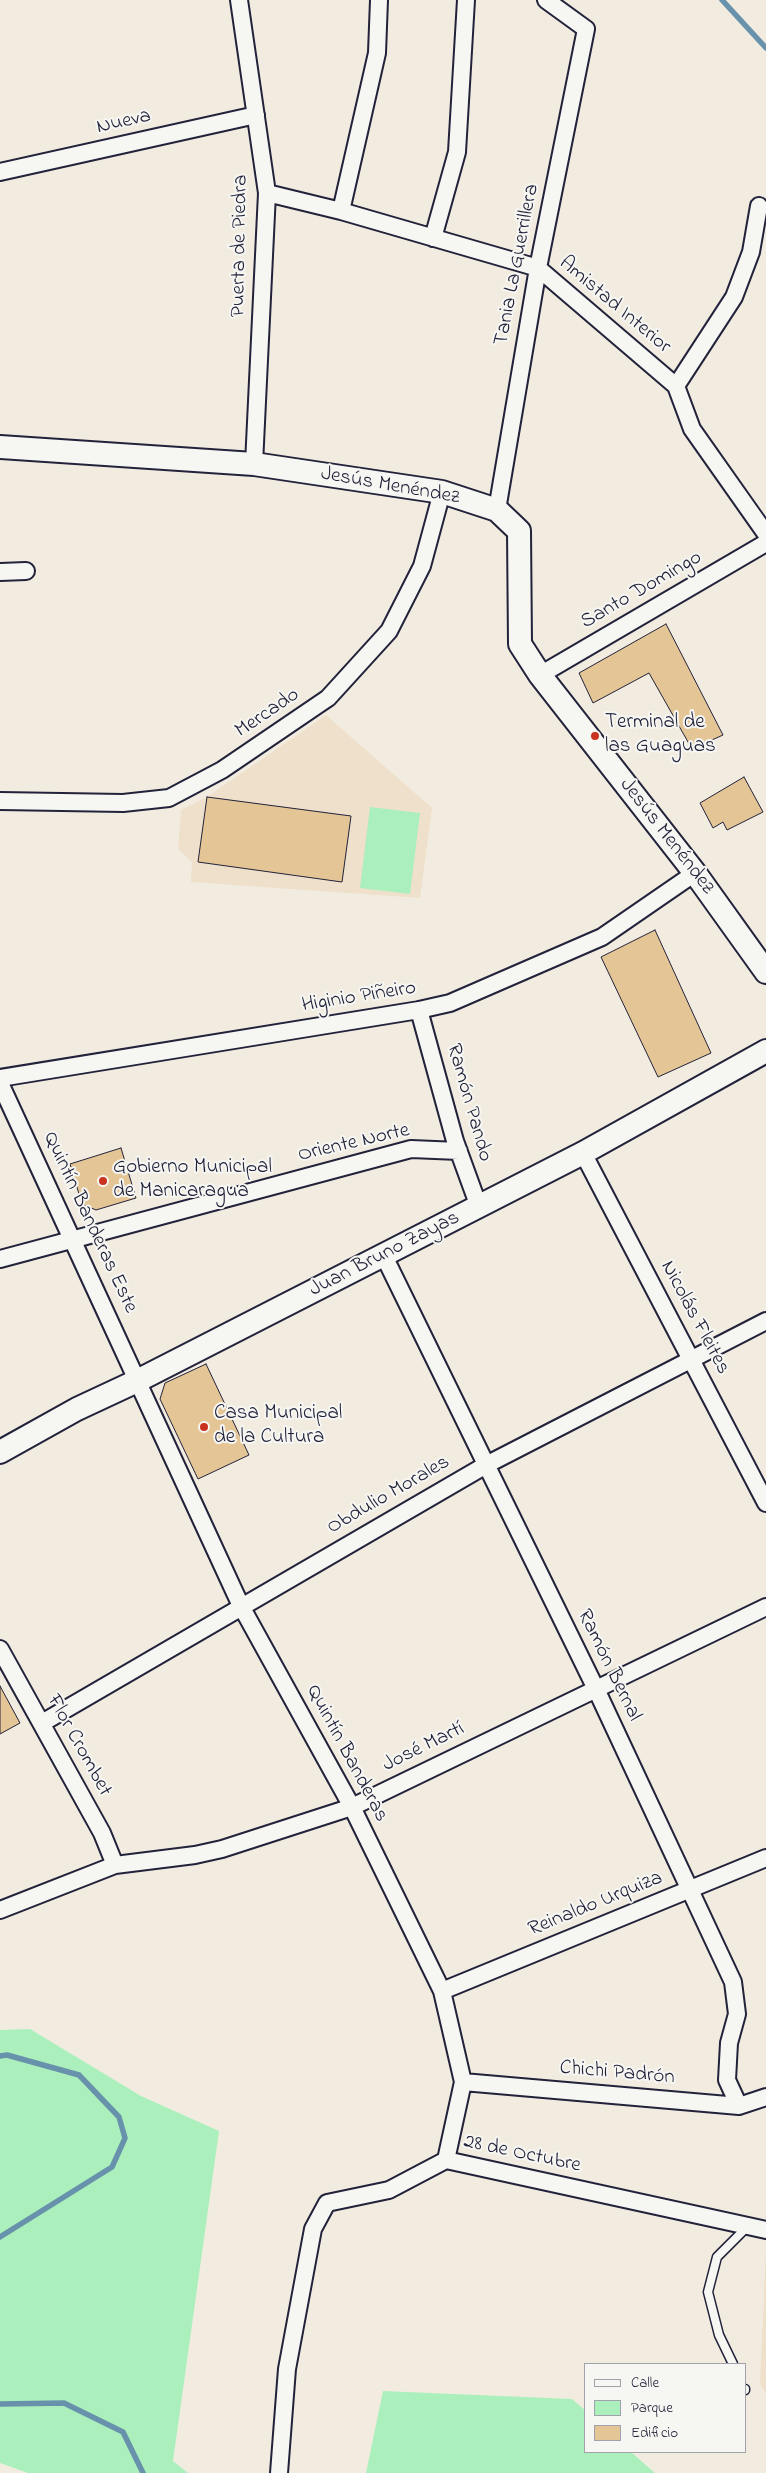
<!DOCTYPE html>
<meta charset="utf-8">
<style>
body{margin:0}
#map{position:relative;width:766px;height:2473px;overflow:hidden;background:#f2ece0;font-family:"Indie Flower",sans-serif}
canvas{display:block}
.legend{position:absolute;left:584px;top:2363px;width:162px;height:90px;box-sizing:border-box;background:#f6f6f2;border:1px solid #a1a1a9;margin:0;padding:6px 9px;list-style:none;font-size:15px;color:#22223b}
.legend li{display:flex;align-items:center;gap:10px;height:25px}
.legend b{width:25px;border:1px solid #a1a1a9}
</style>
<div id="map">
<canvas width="766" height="2473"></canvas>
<ul class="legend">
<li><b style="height:6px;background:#f6f6f2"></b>Calle</li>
<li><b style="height:14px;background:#abf0bc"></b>Parque</li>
<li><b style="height:14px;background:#e4c596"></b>Edificio</li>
</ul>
</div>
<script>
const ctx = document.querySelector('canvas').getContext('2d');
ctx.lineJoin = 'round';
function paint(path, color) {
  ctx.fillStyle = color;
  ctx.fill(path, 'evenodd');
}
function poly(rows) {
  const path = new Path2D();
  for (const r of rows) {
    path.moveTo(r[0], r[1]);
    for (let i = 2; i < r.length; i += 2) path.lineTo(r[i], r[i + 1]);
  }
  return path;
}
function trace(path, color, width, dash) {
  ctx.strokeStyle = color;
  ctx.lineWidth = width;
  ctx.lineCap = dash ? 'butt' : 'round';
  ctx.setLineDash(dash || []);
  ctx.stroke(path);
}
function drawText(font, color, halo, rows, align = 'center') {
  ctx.font = font + ' "Indie Flower",sans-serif';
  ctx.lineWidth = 4;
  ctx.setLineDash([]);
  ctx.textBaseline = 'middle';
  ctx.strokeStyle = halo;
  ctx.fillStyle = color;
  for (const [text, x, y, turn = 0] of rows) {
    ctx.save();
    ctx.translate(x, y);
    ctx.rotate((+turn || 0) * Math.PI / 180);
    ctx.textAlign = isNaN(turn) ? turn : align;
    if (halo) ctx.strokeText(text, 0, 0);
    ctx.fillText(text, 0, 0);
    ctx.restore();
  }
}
paint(poly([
 [326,715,432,808,420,898,191,882,192,862,178,849,181,810,207,797],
 [766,2249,766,2394,760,2384]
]), '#eee0ca');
paint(poly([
 [370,807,420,813,410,894,360,888],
 [30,2029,141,2096,219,2131,173,2461,188,2473,28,2473,0,2463,0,2030],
 [383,2391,572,2399,585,2410,585,2452,631,2452,655,2473,366,2473]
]), '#abf0bc');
trace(poly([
 [722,0,766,48],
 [0,2056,7,2055,79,2075,119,2117,125,2138,112,2167,0,2237],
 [0,2404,64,2403,123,2432,143,2473]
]), '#6892ac', 5.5);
const building = poly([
 [666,624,723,735,692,749,649,673,593,703,579,673,666,624],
 [744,777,763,812,727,830,723,822,713,828,700,803,744,777],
 [207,797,351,816,342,882,198,862,207,797],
 [655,930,711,1053,658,1077,601,957,655,930],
 [121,1148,136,1198,96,1210,82,1204,70,1164,121,1148],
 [206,1364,249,1455,198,1479,160,1399,165,1383,206,1364],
 [0,1686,20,1723,0,1734,0,1686]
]);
paint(building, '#e4c596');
trace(building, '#22223b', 1);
const lane = poly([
 [733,2364,719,2335,708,2292,717,2257,748,2226],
 [745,2389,745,2390]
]);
const street = poly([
 [239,0,267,193,254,464],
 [0,172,256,115],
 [267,193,341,211,538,268,676,386,692,429,766,534],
 [341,211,377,53,379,0],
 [433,238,457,152,466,0],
 [676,386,734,297,751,252,759,206],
 [497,510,538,268,586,29,546,0],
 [0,572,26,571],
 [540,675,766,543],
 [0,801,123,803,169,798,222,770,328,698,389,631,422,566,442,492],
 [419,1010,455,1141,479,1207],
 [0,1078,419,1010,450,1003,602,937,695,873],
 [0,1083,241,1606,352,1807,442,1991,463,2082,446,2160],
 [583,1153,766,1503],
 [384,1256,596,1689,733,1982,737,2014,729,2043,727,2080,739,2106],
 [0,1259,411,1149,459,1151],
 [0,1649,102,1833,115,1865],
 [42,1723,486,1465,766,1321],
 [0,1910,115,1865,195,1855,222,1849,352,1807,766,1607],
 [442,1991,766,1858],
 [463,2082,739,2106,766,2097],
 [279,2473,287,2369,313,2229,327,2203,389,2190,446,2160,766,2230]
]);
const secondary = poly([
 [0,447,254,464,442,492,497,510,519,531,520,644,540,675,695,873,766,972],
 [0,1452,77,1409,137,1381,583,1153,766,1051]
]);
trace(lane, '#22223b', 11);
trace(street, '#22223b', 20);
trace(secondary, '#22223b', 26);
trace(lane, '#f6f6f2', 8);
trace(street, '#f6f6f2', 16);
trace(secondary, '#f6f6f2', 22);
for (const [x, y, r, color] of [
 [595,736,5,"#c8321e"],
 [103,1181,5,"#c8321e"],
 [204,1427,5,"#c8321e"]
]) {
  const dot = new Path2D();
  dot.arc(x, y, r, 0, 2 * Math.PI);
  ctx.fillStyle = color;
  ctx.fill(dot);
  trace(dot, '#f6f6f2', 2);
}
drawText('21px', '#22223b', '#f6f6f2', [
 ["Nueva",124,123,-13],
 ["Puerta de Piedra",241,246,-89],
 ["Tania La Guerrillera",518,265,-79],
 ["Amistad Interior",614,306,40],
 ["Jesús Menéndez",390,487,10],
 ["Santo Domingo",642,591,-30],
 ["Mercado",268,714,-34],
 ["Jesús Menéndez",666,837,52],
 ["Higinio Piñeiro",359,998,-9],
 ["Ramón Pando",468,1103,74],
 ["Oriente Norte",354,1144,-13],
 ["Quintín Banderas Este",89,1223,65],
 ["Juan Bruno Zayas",385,1255,-27],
 ["Nicolás Fleites",694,1318,62],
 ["Obdulio Morales",389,1496,-30],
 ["Ramón Bernal",608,1666,64],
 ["Flor Crombet",78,1746,61],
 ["José Martí",424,1748,-26],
 ["Quintín Banderas",346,1754,62],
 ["Reinaldo Urquiza",596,1905,-22],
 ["Chichi Padrón",617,2074,5],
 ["28 de Octubre",522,2155,12]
]);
drawText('21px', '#22223b', '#f6f6f2', [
 ["Terminal de",605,724],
 ["las Guaguas",605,748],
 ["Gobierno Municipal",113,1169],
 ["de Manicaragua",113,1193],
 ["Casa Municipal",214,1415],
 ["de la Cultura",214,1439]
], 'left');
</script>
